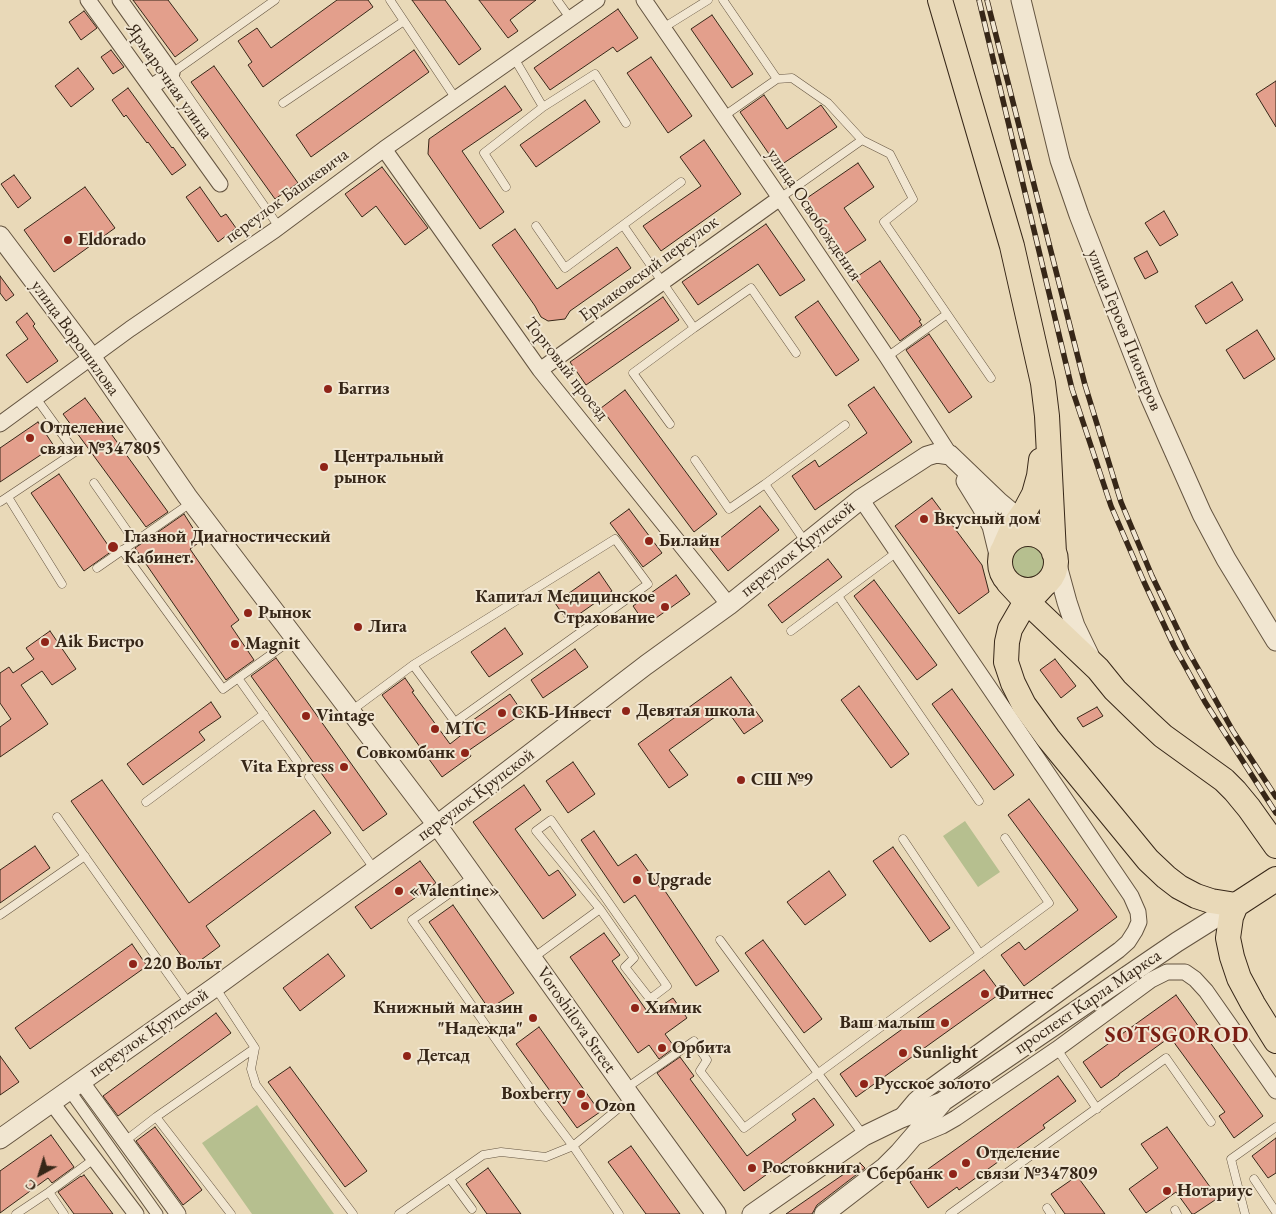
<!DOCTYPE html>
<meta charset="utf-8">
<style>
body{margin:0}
#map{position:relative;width:1276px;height:1214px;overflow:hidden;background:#e9d9b8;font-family:"EB Garamond",serif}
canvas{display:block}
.north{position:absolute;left:15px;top:1149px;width:50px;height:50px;-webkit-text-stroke:4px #f1e6d1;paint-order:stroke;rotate:219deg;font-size:14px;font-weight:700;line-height:20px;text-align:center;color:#372718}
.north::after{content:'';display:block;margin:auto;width:18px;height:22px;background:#372718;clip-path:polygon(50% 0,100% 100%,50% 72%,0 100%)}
</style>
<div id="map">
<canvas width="1276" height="1214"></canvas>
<div class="north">С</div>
</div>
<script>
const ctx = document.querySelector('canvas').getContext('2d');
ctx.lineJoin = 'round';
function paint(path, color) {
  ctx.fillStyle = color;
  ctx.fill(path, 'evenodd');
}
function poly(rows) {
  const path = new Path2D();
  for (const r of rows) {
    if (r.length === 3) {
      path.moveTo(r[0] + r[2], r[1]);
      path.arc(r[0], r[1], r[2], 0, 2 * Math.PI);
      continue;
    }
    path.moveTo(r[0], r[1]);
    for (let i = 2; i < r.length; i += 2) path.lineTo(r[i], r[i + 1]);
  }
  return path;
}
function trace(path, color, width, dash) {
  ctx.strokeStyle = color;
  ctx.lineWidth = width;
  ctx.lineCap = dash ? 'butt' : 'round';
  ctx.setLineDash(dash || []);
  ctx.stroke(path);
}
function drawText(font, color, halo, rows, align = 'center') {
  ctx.font = font + ' "EB Garamond",serif';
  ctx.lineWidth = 4;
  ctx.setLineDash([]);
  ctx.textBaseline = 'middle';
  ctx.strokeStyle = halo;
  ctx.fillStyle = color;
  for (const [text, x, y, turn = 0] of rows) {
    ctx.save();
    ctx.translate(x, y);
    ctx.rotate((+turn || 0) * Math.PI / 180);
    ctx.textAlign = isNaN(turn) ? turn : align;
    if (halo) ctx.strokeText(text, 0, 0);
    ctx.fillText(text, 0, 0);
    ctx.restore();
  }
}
paint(poly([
 [1026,561,18],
 [965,821,1000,872,978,887,943,836],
 [257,1105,334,1214,252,1214,202,1143]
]), '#b6bf8f');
const building = poly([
 [133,0,168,0,198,40,175,57,133,0],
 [337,0,368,0,373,7,263,87,248,65,252,62,238,41,257,28,271,48,337,0],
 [412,0,445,0,481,49,459,65,412,0],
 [479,0,536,0,510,20,518,31,508,38,479,0],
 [618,9,638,38,617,52,613,47,550,90,534,68,618,9],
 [84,11,97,28,81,40,69,22,84,11],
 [712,15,753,74,732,88,691,29,712,15],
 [111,50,124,67,113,74,101,57,111,50],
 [414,50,429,72,311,157,296,135,414,50],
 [651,57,692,116,668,133,627,73,651,57],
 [214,66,298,183,275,199,191,82,214,66],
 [78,68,94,89,71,107,55,86,78,68],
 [1276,81,1276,127,1256,94,1276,81],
 [505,86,522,110,462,151,504,212,480,229,428,154,429,139,505,86],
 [128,88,172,148,173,147,186,165,172,175,148,142,147,143,126,115,124,117,112,100,128,88],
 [764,95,787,129,821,105,837,127,778,167,740,112,764,95],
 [585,100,600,122,536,167,520,145,585,100],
 [704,140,741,194,661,251,643,226,701,186,680,157,704,140],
 [858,163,874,187,844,208,866,240,842,256,804,200,858,163],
 [382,167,428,228,405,245,376,206,362,217,345,194,382,167],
 [14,175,31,198,18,208,1,184,14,175],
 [85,187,115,228,54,272,24,230,85,187],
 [200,187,221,217,226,214,236,228,218,242,186,197,200,187],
 [1164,211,1178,235,1160,246,1145,223,1164,211],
 [766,224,805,280,780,296,758,264,698,305,682,282,766,224],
 [515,229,557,289,617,247,631,268,570,311,565,319,548,321,541,317,535,306,492,245,515,229],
 [1147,251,1158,272,1145,279,1134,258,1147,251],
 [880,261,921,320,919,321,922,325,900,341,855,278,880,261],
 [0,276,14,295,6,301,0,293,0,276],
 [1232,282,1243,300,1206,324,1195,306,1232,282],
 [663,297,679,320,586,385,570,362,663,297],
 [818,301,859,360,836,376,795,317,818,301],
 [27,313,35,324,33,326,58,361,27,383,6,355,28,339,16,322,27,313],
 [1257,330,1275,359,1244,379,1226,350,1257,330],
 [929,334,972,397,949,413,906,350,929,334],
 [874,387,912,442,815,510,792,476,815,460,819,467,867,433,848,405,874,387],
 [625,390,717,514,694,532,601,408,625,390],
 [85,398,168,512,146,527,63,414,85,398],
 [38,422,54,446,0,482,0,448,38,422],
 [59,474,112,551,84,571,31,493,59,474],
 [932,498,982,565,989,592,959,614,895,526,932,498],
 [760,506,779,530,728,571,709,547,760,506],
 [629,509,662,553,643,567,610,523,629,509],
 [184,514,201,541,190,549,239,620,231,626,254,660,226,680,135,548,184,514],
 [828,559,842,577,782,623,768,605,828,559],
 [599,572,612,591,568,622,555,603,599,572],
 [676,575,690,594,646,625,633,606,676,575],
 [874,580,937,665,917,680,854,596,874,580],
 [505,628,523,654,489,677,471,652,505,628],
 [50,631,76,669,52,685,42,671,21,685,48,724,0,757,0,727,11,719,0,703,0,673,9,667,13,673,34,659,26,648,50,631],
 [575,649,588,667,543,698,531,680,575,649],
 [276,658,387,814,363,831,251,676,276,658],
 [1055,659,1076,686,1061,698,1040,670,1055,659],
 [731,677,763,721,744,734,726,709,669,750,688,775,669,788,638,744,731,677],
 [405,678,414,691,412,692,450,744,469,729,466,725,510,694,523,713,468,751,471,756,442,777,382,695,405,678],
 [859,686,909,754,891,768,841,700,859,686],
 [952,689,1014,775,994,790,932,704,952,689],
 [211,702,221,717,199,732,205,740,143,785,127,764,211,702],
 [1097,707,1103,716,1083,727,1077,718,1097,707],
 [573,762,595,794,568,813,546,781,573,762],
 [102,780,189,903,314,810,331,833,206,926,220,946,190,968,71,801,102,780],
 [524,785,541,810,515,829,549,876,558,870,576,895,543,919,473,822,524,785],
 [1029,799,1117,917,1024,986,1001,955,1019,942,1025,950,1078,910,1008,815,1029,799],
 [594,831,618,866,636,854,661,889,663,888,719,971,696,986,635,895,624,903,581,840,594,831],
 [35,846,50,868,0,903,0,870,35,846],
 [893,847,950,928,930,942,873,861,893,847],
 [420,861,436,883,371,929,355,907,420,861],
 [829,871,846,895,805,925,787,902,829,871],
 [453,905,514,993,489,1009,429,922,453,905],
 [604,933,620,955,612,961,649,1014,673,998,687,1018,665,1034,673,1045,672,1046,674,1048,659,1059,649,1045,638,1053,570,957,604,933],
 [763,940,822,1019,804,1033,745,953,763,940],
 [132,944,147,966,30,1049,15,1028,132,944],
 [328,954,345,976,300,1011,283,988,328,954],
 [984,970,1001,993,856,1097,840,1074,984,970],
 [1176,995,1263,1116,1234,1138,1219,1116,1225,1112,1170,1037,1119,1074,1119,1075,1101,1088,1083,1062,1176,995],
 [216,1013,231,1033,118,1116,103,1096,216,1013],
 [539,1027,600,1112,577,1128,516,1044,539,1027],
 [0,1056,19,1082,0,1095,0,1056],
 [680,1057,694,1076,690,1079,747,1156,796,1120,792,1114,814,1098,834,1125,744,1191,657,1073,680,1057],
 [290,1067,367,1171,345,1187,268,1082,290,1067],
 [1058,1076,1076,1101,1043,1125,1045,1128,959,1190,957,1187,928,1208,910,1182,1058,1076],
 [155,1127,202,1190,183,1205,136,1141,155,1127],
 [1167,1127,1218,1198,1194,1214,1192,1214,1176,1192,1146,1213,1129,1189,1158,1168,1141,1144,1167,1127],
 [51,1135,74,1167,52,1183,48,1178,0,1213,0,1171,51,1135],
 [1276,1138,1276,1173,1268,1178,1252,1156,1276,1138],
 [631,1146,680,1214,646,1214,608,1162,631,1146],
 [860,1163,865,1168,817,1205,812,1214,786,1214,860,1163],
 [488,1168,521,1214,487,1214,466,1184,488,1168],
 [84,1175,113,1214,74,1214,58,1192,81,1176,81,1177,84,1175],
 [1077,1176,1105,1214,1065,1214,1051,1194,1077,1176]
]);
paint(building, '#e39f8c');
trace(building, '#372718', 1);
const service = poly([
 [275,0,172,73,279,227],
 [390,0,456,99],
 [557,0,570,18],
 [723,0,777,79],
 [663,28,708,0],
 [283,103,404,21],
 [543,107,595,74,626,123],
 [724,116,777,79,792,78,828,103,862,140],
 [506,187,484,153,543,107,514,58],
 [780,198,862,140,890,154,913,199,884,222,947,314],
 [536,226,565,268,623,225],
 [694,328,751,288,796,353],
 [887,357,947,314,991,378],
 [670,424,633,373,694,328,623,225,681,182],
 [695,460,729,509,765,484],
 [94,483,135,542],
 [8,497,62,584],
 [0,502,75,452,36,398],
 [806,543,765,484,845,425],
 [122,550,223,689,294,638],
 [97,568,192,502],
 [838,596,979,801],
 [791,631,897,552],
 [238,678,297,761],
 [351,711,413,665,455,722,648,584,615,539,413,665],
 [309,777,375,870],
 [146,802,264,714],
 [57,817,190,1005],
 [903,839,980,954],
 [474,876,412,920,539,1101,573,1146,631,1098],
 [0,915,85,856],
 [720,940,864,1136],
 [533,958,600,909,634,958,625,967,650,999,667,986,551,820,536,831,600,909],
 [215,987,255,1048,251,1069,256,1085,353,1214],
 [1057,1049,1097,1109],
 [625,1089,694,1041,707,1060,700,1071,744,1128,1049,903,1005,838],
 [156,1117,255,1048],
 [125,1141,156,1117,231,1214],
 [450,1179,472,1209],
 [1254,1179,1276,1212],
 [1047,1208,1051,1214],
 [1175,1210,1177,1214],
 [16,1214,49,1192],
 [64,1214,49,1192,94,1159],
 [399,1214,483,1155,501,1152,546,1157,573,1146,619,1214],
 [950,1214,1166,1058,1211,1122],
 [1245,1214,1231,1159,1276,1127]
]);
const pedestrian = poly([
 [69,1090,157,1214]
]);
const minor = poly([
 [88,0,220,184],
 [120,0,172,73,151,87],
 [644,0,780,198,887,357,950,455],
 [384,149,540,370,729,605],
 [540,370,780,198],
 [0,424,130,329,275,230,384,149,597,0],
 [861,499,1131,896,1138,912,1139,922,1135,931,1128,942,1119,950,925,1091,915,1100,899,1119],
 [81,1081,178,1214],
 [52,1103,136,1214],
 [911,1139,942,1126,956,1118,1057,1049,1151,980,1167,972,1185,972,1195,979,1206,991,1276,1091]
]);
const tertiary = poly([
 [1021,0,1060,160,1079,215,1150,397,1202,514,1226,559,1276,641],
 [0,236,92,358,187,496,437,825,631,1097,716,1214],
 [950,455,999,502,1046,541],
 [966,481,982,507,992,526,1000,559],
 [1055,558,1067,602,1075,626,1089,655],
 [0,1139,215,987,437,825,646,665,729,605,861,499,927,456,937,453,950,455],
 [752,1214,864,1136,899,1119,942,1102,1177,942,1236,905],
 [824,1214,885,1167,899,1153,942,1103]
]);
const primary = poly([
 [940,0,1012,246,1043,383,1047,416,1054,553],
 [1028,562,28],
 [1005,545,1013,527,1026,509,1034,494,1039,476,1041,460],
 [1008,582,1020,595,1098,669,1115,690,1148,722,1163,736,1224,780,1235,791,1249,808,1276,846],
 [1043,586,1021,610,1010,629,1007,642,1006,662,1013,683,1024,705,1048,738,1148,860,1166,877,1179,887,1196,896,1211,901,1236,905],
 [1236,905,1231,917,1228,938,1232,957,1239,978,1253,1004,1276,1041],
 [1236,905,1276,879]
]);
trace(service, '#645440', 9);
trace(pedestrian, '#645440', 13);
trace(minor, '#645440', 17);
trace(tertiary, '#645440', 21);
trace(primary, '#372718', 26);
trace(service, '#f1e6d1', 8);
trace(pedestrian, '#f1e6d1', 11);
trace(minor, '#f1e6d1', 15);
trace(tertiary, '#f1e6d1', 19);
trace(primary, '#e9d9b8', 24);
const rail = poly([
 [979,0,1072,389,1111,506,1144,582,1174,646,1205,702,1276,813],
 [987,0,1085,385,1121,502,1152,576,1187,649,1233,731,1276,797]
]);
trace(rail, '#372718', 5.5);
trace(rail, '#f1e6d1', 4, [11]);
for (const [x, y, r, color] of [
 [68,240,5,"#8f2418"],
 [328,389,5,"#8f2418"],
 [30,438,5,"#8f2418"],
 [324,467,5,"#8f2418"],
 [924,519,5,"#8f2418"],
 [649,541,5,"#8f2418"],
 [113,547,6,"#8f2418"],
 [665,607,5,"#8f2418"],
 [248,613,5,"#8f2418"],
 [358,627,5,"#8f2418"],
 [45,642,5,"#8f2418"],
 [235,644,5,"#8f2418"],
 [626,711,5,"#8f2418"],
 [502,713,5,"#8f2418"],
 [306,716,5,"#8f2418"],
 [435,729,5,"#8f2418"],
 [465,753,5,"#8f2418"],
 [344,767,5,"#8f2418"],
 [741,780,5,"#8f2418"],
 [637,880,5,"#8f2418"],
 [399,891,5,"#8f2418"],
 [133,964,5,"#8f2418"],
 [985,994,5,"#8f2418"],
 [635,1008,5,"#8f2418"],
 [533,1018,5,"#8f2418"],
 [945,1023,5,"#8f2418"],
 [662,1048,5,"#8f2418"],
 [903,1053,5,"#8f2418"],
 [407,1056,5,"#8f2418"],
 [864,1084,5,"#8f2418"],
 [581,1094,5,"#8f2418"],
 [585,1106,5,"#8f2418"],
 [966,1163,5,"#8f2418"],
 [752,1168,5,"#8f2418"],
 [953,1174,5,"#8f2418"],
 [1167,1191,5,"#8f2418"]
]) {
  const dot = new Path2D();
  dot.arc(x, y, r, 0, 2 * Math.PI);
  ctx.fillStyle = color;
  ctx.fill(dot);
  trace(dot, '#f1e6d1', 2);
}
drawText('18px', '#372718', '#f1e6d1', [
 ["Ярмарочная улица",169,81,55],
 ["переулок Башкевича",287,196,-36],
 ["улица Освобождения",814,215,56],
 ["Ермаковский переулок",649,269,-36],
 ["улица Героев Пионеров",1124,330,68],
 ["улица Ворошилова",75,338,54],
 ["Торговый проезд",566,369,52],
 ["переулок Крупской",798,549,-39],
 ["переулок Крупской",476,795,-37],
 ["проспект Карла Маркса",1088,1002,-34],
 ["Voroshilova Street",576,1020,55],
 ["переулок Крупской",149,1033,-35]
]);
drawText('bold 18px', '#372718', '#f1e6d1', [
 ["Eldorado",78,240],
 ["Баггиз",338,389],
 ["Отделение",40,428],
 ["связи №347805",40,449],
 ["Центральный",334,457],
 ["рынок",334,478],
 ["Вкусный дом",934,519],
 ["Глазной Диагностический",124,537],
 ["Кабинет.",124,558],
 ["Билайн",659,541],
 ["Капитал Медицинское",655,597,"right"],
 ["Страхование",655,618,"right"],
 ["Рынок",258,613],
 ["Лига",368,627],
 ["Aik Бистро",55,642],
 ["Magnit",245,644],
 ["Девятая школа",636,711],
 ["СКБ-Инвест",512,713],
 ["Vintage",316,716],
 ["МТС",445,729],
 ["Совкомбанк",455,753,"right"],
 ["Vita Express",334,767,"right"],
 ["СШ №9",751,780],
 ["Upgrade",647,880],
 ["«Valentine»",409,891],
 ["220 Вольт",143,964],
 ["Фитнес",995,994],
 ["Книжный магазин",523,1008,"right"],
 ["\"Надежда\"",523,1029,"right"],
 ["Химик",645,1008],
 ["Ваш малыш",935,1023,"right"],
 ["Орбита",672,1048],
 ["Sunlight",913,1053],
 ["Детсад",417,1056],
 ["Русское золото",874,1084],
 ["Boxberry",571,1094,"right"],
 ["Ozon",595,1106],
 ["Отделение",976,1153],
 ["связи №347809",976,1174],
 ["Ростовкнига",762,1168],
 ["Сбербанк",943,1174,"right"],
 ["Нотариус",1177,1191]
], 'left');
ctx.letterSpacing = '1px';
drawText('bold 22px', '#7a1f14', '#f1e6d1', [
 ["SOTSGOROD",1177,1036]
]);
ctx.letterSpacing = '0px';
</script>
